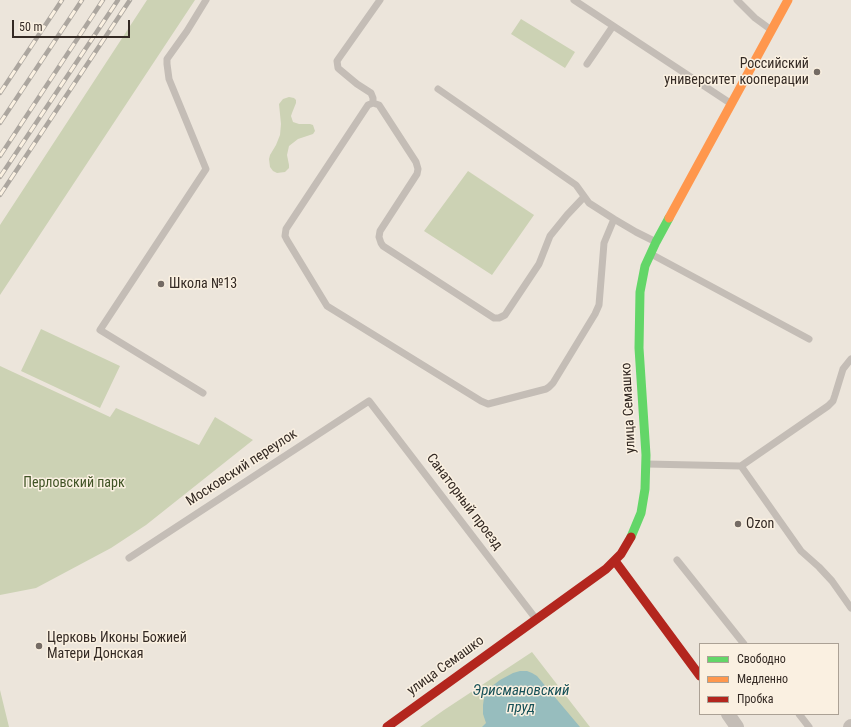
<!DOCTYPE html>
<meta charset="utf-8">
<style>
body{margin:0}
#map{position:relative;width:851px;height:727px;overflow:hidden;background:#ece5db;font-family:"Roboto Condensed",sans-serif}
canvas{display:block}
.legend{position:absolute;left:699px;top:643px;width:140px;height:72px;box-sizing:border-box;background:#faf0e1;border:1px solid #aba195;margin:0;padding:5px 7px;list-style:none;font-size:12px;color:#342a24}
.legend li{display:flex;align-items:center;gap:8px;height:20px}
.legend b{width:20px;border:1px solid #aba195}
.scale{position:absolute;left:12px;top:20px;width:118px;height:18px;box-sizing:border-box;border:2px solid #342a24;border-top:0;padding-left:5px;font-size:12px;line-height:14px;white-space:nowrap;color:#342a24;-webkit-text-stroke:3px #faf0e1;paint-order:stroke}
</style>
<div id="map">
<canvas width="851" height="727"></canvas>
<ul class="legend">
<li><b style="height:5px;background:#63d668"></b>Свободно</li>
<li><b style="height:5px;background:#ff974d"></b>Медленно</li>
<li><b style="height:5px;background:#b3261e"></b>Пробка</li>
</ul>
<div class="scale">50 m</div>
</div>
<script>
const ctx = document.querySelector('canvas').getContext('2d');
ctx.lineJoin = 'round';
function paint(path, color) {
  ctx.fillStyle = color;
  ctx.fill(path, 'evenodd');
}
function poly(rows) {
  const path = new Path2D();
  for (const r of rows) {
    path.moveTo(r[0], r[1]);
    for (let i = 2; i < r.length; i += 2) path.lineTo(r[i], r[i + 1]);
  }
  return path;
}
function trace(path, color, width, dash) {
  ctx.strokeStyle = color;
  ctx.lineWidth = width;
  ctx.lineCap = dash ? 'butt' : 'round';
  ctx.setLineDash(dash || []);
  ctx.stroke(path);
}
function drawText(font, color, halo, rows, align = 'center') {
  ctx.font = font + ' "Roboto Condensed",sans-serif';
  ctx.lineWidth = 3;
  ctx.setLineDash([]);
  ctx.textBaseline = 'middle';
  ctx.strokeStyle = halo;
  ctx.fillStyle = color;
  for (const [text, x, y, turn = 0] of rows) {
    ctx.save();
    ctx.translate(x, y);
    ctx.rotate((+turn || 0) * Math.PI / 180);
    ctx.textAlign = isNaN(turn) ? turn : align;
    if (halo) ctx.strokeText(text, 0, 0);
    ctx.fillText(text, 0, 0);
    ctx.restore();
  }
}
paint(poly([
 [147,0,195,0,0,295,0,225],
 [521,19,575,52,565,68,511,34],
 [289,97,294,98,296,100,296,103,292,113,291,116,293,122,299,124,310,124,313,125,315,131,313,134,298,139,289,146,287,155,289,165,289,168,285,172,277,173,273,171,270,167,269,159,270,155,276,145,280,135,281,124,279,104,283,99],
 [468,171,534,215,492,275,424,231],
 [41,329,120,366,100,408,21,371],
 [0,366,110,417,116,408,199,445,215,417,253,440,146,525,111,548,36,588,0,595],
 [532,652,590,727,420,727,444,710],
 [0,690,9,727,0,727]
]), '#ccd2b4');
paint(poly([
 [520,671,527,671,532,673,537,676,580,727,482,727,486,723,483,714,483,705,484,698,487,690,500,680,513,673]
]), '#97bdbe');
trace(poly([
 [574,0,730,103],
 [737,0,755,18,770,29],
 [587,64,613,26],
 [438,89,576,185,589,203,614,219,636,232,654,241],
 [373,103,373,98,371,93,357,84,339,69,338,68,337,61,339,58,380,0],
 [584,197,567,215,550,236,539,264,505,315,499,318,494,318,383,246,381,243,379,237,380,231,417,174,418,169,416,162,379,105,373,103,368,105,364,111,286,229,285,236,287,240,327,306,481,401,488,404,546,389,549,387,553,383,595,314,599,305,604,243,614,219],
 [651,254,809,339],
 [203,393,100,330,206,169,169,79,167,64,167,59,187,31,206,0],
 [646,464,741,466,801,551,819,567,832,581,851,608],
 [741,466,828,406,833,401,835,395,843,369,851,359],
 [129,558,369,401,536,619],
 [677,560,744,644],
 [799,714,809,727]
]), '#c4bdb6', 7);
trace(poly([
 [728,714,737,727],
 [850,727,851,726]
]), '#c4bdb6', 14);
trace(poly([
 [631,537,641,513,645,489,646,455,639,348,640,292,645,266,656,242,669,218]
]), '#63d668', 9);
trace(poly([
 [669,218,788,0]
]), '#ff974d', 9);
trace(poly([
 [615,561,700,676],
 [387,727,606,569,621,554,631,537]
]), '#b3261e', 9);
const rail = poly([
 [0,93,62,0],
 [0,123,82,0],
 [0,156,103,0],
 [0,177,118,0],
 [0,195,130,0]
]);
trace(rail, '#aca69f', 4.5);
trace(rail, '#faf0e1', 3, [9]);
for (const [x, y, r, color] of [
 [817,72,4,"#746b64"],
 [161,284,4,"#746b64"],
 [738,524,4,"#746b64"],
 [39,646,4,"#746b64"]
]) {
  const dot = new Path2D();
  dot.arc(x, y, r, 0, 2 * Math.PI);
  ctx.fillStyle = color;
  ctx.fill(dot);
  trace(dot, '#faf0e1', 1.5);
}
drawText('14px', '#342a24', '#faf0e1', [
 ["Российский",809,64,"right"],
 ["университет кооперации",809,80,"right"],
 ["Школа №13",169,284],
 ["Ozon",746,524],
 ["Церковь Иконы Божией",47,638],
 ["Матери Донская",47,654]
], 'left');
drawText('14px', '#342a24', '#faf0e1', [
 ["улица Семашко",629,408,-93],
 ["Московский переулок",242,468,-33],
 ["Санаторный проезд",464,502,53],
 ["улица Семашко",446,666,-36]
]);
drawText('14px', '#415426', '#faf0e1', [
 ["Перловский парк",74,483]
]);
drawText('italic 15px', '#175158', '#faf0e1', [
 ["Эрисмановский",521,691],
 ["пруд",521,708]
]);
</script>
